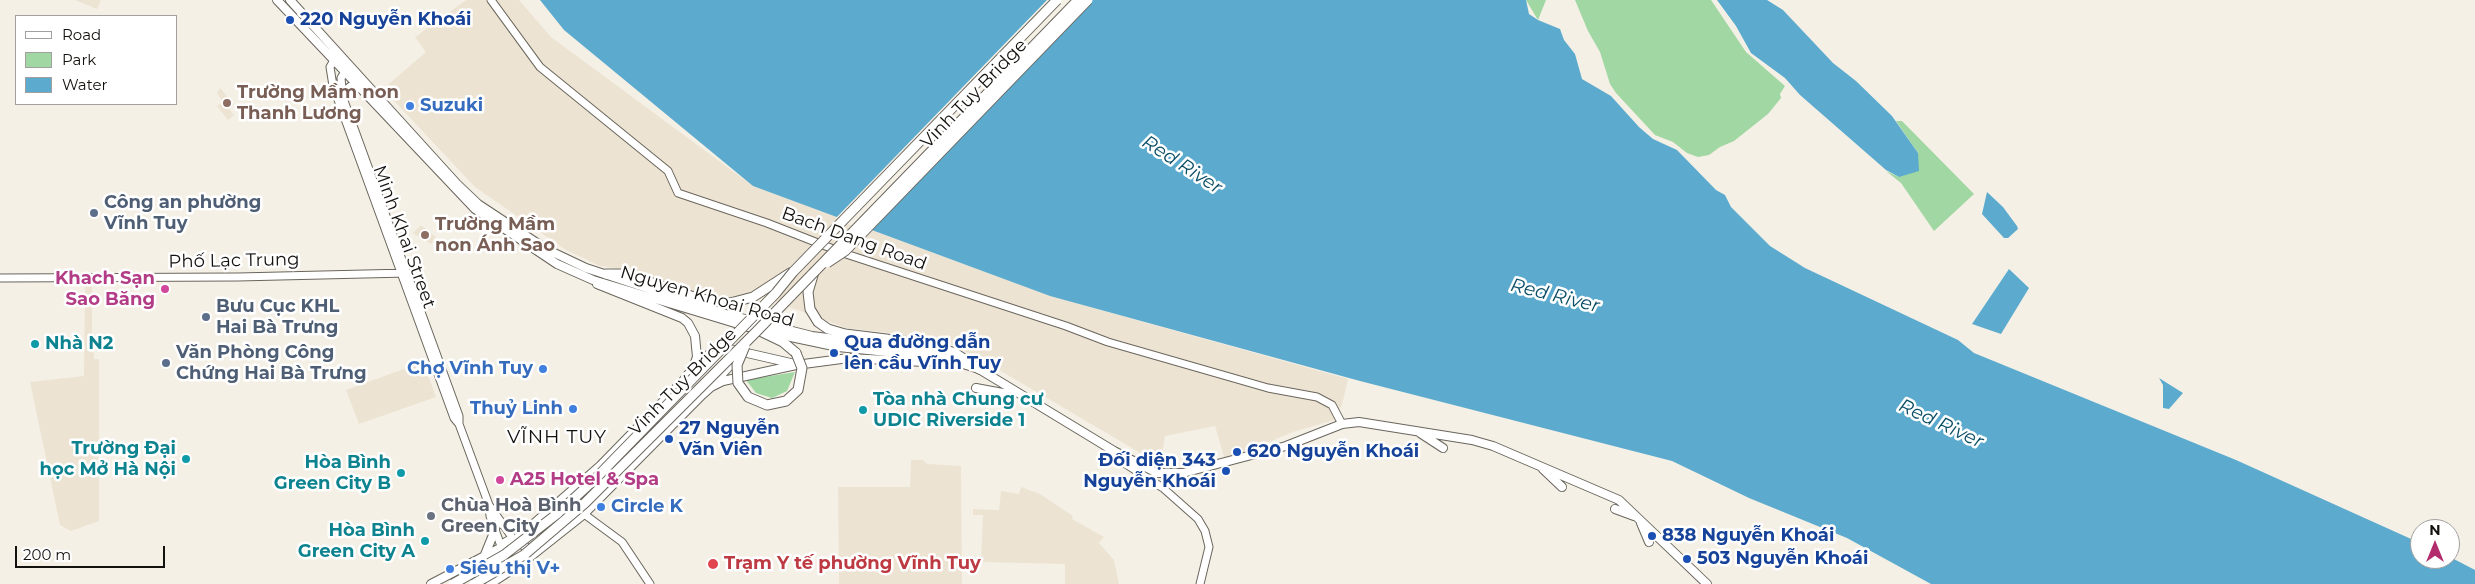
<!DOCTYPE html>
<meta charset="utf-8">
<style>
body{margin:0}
#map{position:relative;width:2475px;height:584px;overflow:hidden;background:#f5f0e6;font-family:Montserrat,sans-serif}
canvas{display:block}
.legend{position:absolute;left:15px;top:15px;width:162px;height:90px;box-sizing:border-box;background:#fff;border:1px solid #a1a09f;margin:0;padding:6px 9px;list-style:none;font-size:15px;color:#14120f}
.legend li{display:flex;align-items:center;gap:10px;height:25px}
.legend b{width:25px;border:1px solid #a1a09f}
.north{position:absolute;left:2410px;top:519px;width:50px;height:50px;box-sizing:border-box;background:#fff;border:1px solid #a1a09f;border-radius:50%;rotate:0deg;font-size:14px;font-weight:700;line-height:20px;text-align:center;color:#14120f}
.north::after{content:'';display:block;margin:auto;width:18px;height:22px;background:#b32c6e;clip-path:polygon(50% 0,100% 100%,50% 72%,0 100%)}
.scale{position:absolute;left:15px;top:546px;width:150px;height:22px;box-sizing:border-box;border:2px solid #14120f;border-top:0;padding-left:6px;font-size:15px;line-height:18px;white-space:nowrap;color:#14120f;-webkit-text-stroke:4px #fff;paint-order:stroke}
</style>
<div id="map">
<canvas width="2475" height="584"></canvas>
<ul class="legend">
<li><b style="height:6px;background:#fff"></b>Road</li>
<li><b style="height:14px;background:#a0d7a3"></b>Park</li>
<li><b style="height:14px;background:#5cabce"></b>Water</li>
</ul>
<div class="north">N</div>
<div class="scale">200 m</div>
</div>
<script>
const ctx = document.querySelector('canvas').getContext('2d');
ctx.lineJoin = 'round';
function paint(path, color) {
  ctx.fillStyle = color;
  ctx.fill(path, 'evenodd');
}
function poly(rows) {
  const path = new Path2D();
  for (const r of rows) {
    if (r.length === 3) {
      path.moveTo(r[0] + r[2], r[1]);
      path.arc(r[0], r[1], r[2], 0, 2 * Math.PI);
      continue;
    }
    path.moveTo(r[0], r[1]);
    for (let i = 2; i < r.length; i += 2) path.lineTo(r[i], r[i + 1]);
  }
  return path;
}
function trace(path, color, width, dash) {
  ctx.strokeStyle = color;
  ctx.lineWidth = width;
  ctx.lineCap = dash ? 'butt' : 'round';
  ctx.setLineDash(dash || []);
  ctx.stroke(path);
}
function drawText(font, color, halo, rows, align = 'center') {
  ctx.font = font + ' Montserrat,sans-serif';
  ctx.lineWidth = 5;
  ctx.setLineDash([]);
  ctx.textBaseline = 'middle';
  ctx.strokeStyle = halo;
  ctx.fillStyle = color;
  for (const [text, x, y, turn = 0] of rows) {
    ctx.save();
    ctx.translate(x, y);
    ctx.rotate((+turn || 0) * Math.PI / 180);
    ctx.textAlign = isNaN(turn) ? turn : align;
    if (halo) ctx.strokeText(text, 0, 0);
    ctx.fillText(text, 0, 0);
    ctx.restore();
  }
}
paint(poly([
 [75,0,101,0,97,9],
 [466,0,519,0,551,37,753,186,1050,296,1348,379,1342,405,1334,420,1293,432,1225,460,1215,426,1165,436,1162,454,1165,464,1156,462,982,360,952,345,923,337,846,328,752,293,725,299,700,296,623,269,600,266,566,250,475,187,383,89,426,52,415,37],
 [220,88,234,104,229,109,234,115,228,120,217,106,223,102,217,93],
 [421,225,436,237,431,244,413,233],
 [85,284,92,284,92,352,94,353,94,359,99,359,99,521,71,531,60,525,30,382,84,376],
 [423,362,436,397,359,424,346,390],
 [911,460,923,460,927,464,961,466,962,584,839,584,838,487,910,487],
 [1021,487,1040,494,1073,516,1072,519,1104,537,1099,543,1114,560,1119,584,1065,584,1065,564,981,562,983,515,973,515,973,509,999,510,1001,491,1019,494]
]), '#ece3d2');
paint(poly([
 [1526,0,1546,0,1538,20],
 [1575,0,1711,0,1746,52,1785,86,1780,94,1781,98,1768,114,1734,141,1720,147,1709,155,1698,157,1687,153,1673,142,1655,135,1616,93,1610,84,1600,52,1588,31],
 [1896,121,1902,121,1974,194,1934,231,1901,183,1886,171,1899,177,1918,153],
 [795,372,787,391,772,398,756,393,746,380]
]), '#a0d7a3');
paint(poly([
 [540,0,1526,0,1529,14,1538,20,1560,29,1564,40,1575,54,1582,79,1611,96,1639,127,1653,139,1677,150,1716,190,1725,195,1731,207,1770,246,1805,268,1958,340,1974,353,2236,460,2420,543,2420,559,2450,559,2450,557,2475,570,2475,584,1931,584,1847,538,1749,498,1672,461,1360,381,1050,296,753,186,564,30],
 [1717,0,1767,0,1783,10,1833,63,1856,81,1892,116,1918,153,1919,171,1899,177,1886,170,1800,95,1785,78,1751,53,1736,26],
 [1987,192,2003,207,2017,226,2018,229,2008,238,2004,238,1982,214],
 [2009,269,2029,288,2001,334,1972,324],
 [2159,378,2183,393,2169,409,2163,408,2163,385]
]), '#5cabce');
paint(poly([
 [1047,0,1090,0,866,231,835,219]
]), '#f5f0e6');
const secondary = poly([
 [491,0,540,67,668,171,678,193,767,223,846,254,1066,326,1108,342,1268,388,1317,397,1332,405,1342,424],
 [337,55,330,67,333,86,454,418,459,424,489,505,490,516,501,546],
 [348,67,341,78,343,98,459,416,459,424],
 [0,278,238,277,407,273],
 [1114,451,1118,459,1163,488,1198,519,1205,531,1209,547,1200,584],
 [489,505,514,540],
 [584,514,622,542,650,584]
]);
const primary = poly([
 [277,0,475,209,557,264,593,280,758,330,838,347,927,356],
 [290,0,457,184,478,204,546,249,586,268,729,315,812,336,915,349,979,369,1114,451,1157,473,1183,473,1286,446,1342,424,1359,422,1472,440,1493,446,1619,500,1707,584],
 [343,98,350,87,356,85],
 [693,368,715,349,721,347,795,364],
 [714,383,734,361,735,352],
 [976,388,1008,394,1012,391],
 [1420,433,1443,448],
 [1543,469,1562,487],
 [1615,509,1634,516],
 [1641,523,1649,542],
 [502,524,528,528],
 [513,554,14],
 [515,540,600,466,683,381,693,368,697,357,695,336,688,323,682,318,597,284],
 [484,557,495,530],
 [526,560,584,514,702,395,711,387,723,381,796,365,849,358,924,362,941,360],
 [431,584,500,548],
 [490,584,513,569]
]);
const highway = poly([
 [814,272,808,292,810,309,818,322,828,329,845,334,927,344,955,353,979,369],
 [606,274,620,274,637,278,700,299,730,303,753,297,790,273],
 [758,330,783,342,796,353]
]);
trace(secondary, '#6a665d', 9);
trace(primary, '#6a665d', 10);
trace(highway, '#6a665d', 11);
trace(secondary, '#fff', 7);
trace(primary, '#fff', 8);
trace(highway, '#fff', 9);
const highwayBridge = poly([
 [827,263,845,251,1088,0],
 [745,346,737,365,738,383,748,397,767,405,786,401,798,390,802,368,796,353],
 [453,584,504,555,557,514,594,480,776,293,793,272,1057,0],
 [474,584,524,555,585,503,756,332,1078,0]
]);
trace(highwayBridge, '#6a665d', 11, []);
trace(highwayBridge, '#fff', 9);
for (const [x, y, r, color] of [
 [290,20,5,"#1a4fb4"],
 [227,103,5,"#8d6e63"],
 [410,106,5,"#3f7fe0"],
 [94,213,5,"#5c6f8a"],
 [425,235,5,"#8d6e63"],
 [165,289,5,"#d1479c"],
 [206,317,5,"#5c6f8a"],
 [35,344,5,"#0f9aa8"],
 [834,353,5,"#1a4fb4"],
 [166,363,5,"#5c6f8a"],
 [543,369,5,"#3f7fe0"],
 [573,409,5,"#3f7fe0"],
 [863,410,5,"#0f9aa8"],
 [669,439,5,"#1a4fb4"],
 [1237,452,5,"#1a4fb4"],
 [186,459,5,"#0f9aa8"],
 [1226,471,5,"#1a4fb4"],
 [401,473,5,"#0f9aa8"],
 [500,480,5,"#d1479c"],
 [601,507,5,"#3f7fe0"],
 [431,516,5,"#6b7280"],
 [1652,536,5,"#1a4fb4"],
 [425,541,5,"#0f9aa8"],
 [1687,559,5,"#1a4fb4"],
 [713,564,6,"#e0444e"],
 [450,569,5,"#3f7fe0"]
]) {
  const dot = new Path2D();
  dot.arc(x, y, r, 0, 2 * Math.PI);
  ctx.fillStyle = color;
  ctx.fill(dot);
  trace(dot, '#fff', 2);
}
drawText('bold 18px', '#164399', '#fff', [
 ["220 Nguyễn Khoái",300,20],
 ["Qua đường dẫn",844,343],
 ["lên cầu Vĩnh Tuy",844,364],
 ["27 Nguyễn",679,429],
 ["Văn Viên",679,450],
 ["620 Nguyễn Khoái",1247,452],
 ["Đối diện 343",1216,461,"right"],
 ["Nguyễn Khoái",1216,482,"right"],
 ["838 Nguyễn Khoái",1662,536],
 ["503 Nguyễn Khoái",1697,559]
], 'left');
drawText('bold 18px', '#785e54', '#fff', [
 ["Trường Mầm non",237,93],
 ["Thanh Lương",237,114],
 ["Trường Mầm",435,225],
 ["non Ánh Sao",435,246]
], 'left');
drawText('18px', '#14120f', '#fff', [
 ["Vinh Tuy Bridge",974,94,-46],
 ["Minh Khai Street",404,237,70],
 ["Bach Dang Road",854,239,20],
 ["Phố Lạc Trung",234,261,-1],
 ["Nguyen Khoai Road",707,297,16],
 ["Vinh Tuy Bridge",683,382,-45]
]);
drawText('bold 18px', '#366cbe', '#fff', [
 ["Suzuki",420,106],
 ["Chợ Vĩnh Tuy",533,369,"right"],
 ["Thuỷ Linh",563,409,"right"],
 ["Circle K",611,507],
 ["Siêu thị V+",460,569]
], 'left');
drawText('bold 18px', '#4e5e75', '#fff', [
 ["Công an phường",104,203],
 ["Vĩnh Tuy",104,224],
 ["Bưu Cục KHL",216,307],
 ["Hai Bà Trưng",216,328],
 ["Văn Phòng Công",176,353],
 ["Chứng Hai Bà Trưng",176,374]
], 'left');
drawText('bold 18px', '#b23c85', '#fff', [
 ["Khach Sạn",155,279],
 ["Sao Băng",155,300],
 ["A25 Hotel & Spa",510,480,"left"]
], 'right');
drawText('bold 18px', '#0d838f', '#fff', [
 ["Nhà N2",45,344,"left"],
 ["Tòa nhà Chung cư",873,400,"left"],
 ["UDIC Riverside 1",873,421,"left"],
 ["Trường Đại",176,449],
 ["học Mở Hà Nội",176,470],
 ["Hòa Bình",391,463],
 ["Green City B",391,484],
 ["Hòa Bình",415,531],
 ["Green City A",415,552]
], 'right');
drawText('bold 18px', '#5b616d', '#fff', [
 ["Chùa Hoà Bình",441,506],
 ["Green City",441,527]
], 'left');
drawText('bold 18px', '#be3a42', '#fff', [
 ["Trạm Y tế phường Vĩnh Tuy",724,564]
], 'left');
drawText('italic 19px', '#0a4e66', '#fff', [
 ["Red River",1182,165,33],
 ["Red River",1555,296,14],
 ["Red River",1941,424,25]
]);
ctx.letterSpacing = '1px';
drawText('19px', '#14120f', '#fff', [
 ["VĨNH TUY",557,437]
]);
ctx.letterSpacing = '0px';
</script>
